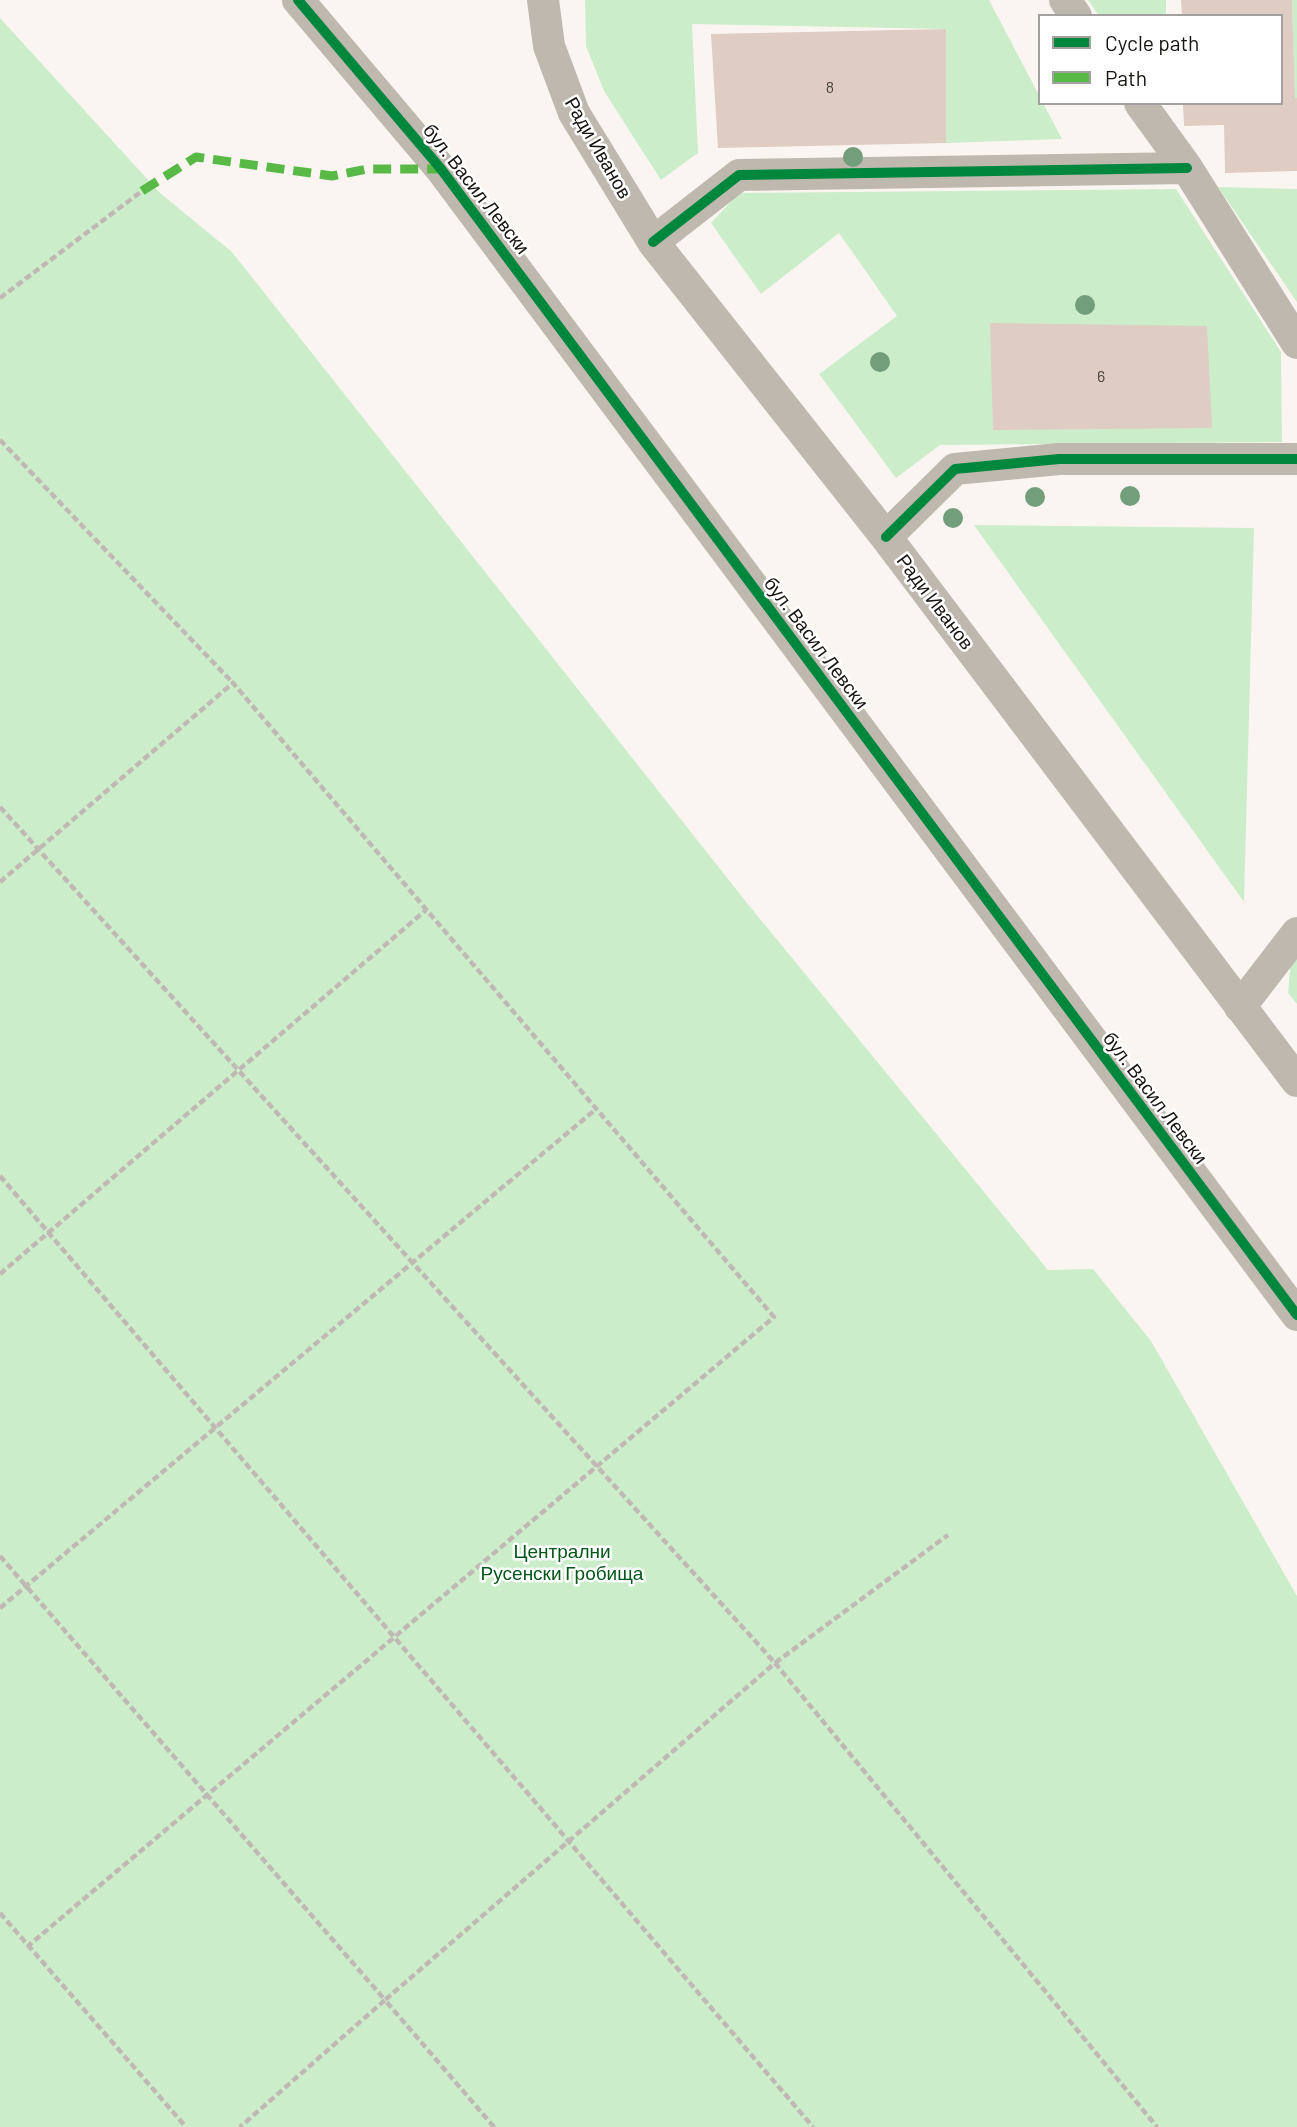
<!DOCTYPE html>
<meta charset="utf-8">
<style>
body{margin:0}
#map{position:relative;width:1297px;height:2127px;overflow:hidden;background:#fbf5f2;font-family:Barlow,sans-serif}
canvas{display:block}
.legend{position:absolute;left:1038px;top:14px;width:245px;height:91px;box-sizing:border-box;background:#fff;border:2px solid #a2a1a0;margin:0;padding:9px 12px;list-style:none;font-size:21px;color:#171311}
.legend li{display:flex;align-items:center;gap:14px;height:35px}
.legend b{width:35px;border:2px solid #a2a1a0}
</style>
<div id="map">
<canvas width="1297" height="2127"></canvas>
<ul class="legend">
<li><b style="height:9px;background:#00873e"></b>Cycle path</li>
<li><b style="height:9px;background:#58b947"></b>Path</li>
</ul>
</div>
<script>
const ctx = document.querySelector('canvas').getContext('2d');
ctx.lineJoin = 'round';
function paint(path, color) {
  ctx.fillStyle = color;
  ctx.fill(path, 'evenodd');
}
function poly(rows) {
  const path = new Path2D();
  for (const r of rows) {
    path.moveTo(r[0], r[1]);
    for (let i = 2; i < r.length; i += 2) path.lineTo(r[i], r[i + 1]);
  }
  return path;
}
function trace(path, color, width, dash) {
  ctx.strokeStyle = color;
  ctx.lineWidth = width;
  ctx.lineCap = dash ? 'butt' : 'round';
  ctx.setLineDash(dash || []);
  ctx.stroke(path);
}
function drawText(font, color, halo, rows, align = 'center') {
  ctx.font = font + ' Barlow,sans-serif';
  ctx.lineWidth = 5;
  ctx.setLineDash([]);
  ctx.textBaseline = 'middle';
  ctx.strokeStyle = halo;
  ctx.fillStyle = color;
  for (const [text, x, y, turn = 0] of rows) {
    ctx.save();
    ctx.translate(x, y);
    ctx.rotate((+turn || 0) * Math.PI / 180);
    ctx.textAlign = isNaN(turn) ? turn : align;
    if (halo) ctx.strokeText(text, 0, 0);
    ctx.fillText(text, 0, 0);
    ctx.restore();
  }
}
paint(poly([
 [585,0,989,0,1040,97,1040,103,1043,103,1062,139,946,143,946,29,692,24,698,153,661,180,604,91,586,46],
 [1088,0,1166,0,1166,16,1099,16],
 [1292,0,1297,0,1297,98,1295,98],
 [0,18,160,193,232,252,747,903,1048,1270,1093,1269,1151,1341,1297,1596,1297,2127,0,2127],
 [1218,187,1297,189,1297,302],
 [1176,189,1281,352,1282,442,940,445,896,478,819,374,897,316,839,233,761,294,711,223,739,193],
 [974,525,1254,528,1244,902],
 [1292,948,1297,948,1297,1004,1288,993]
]), '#ccedca');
paint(poly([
 [1181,0,1292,0,1295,98,1297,98,1297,171,1225,173,1224,125,1184,126,1183,103,1281,103,1281,16,1182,16],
 [946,29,946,143,718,148,711,34],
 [990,323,1207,326,1212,428,993,430]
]), '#dfccc2');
trace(poly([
 [0,298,142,191],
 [0,440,233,683],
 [0,807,775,1663,948,1535],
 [0,882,233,683,774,1317,28,1946],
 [0,1176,813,2127],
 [0,1274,426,910],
 [0,1556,385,2000,240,2127],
 [0,1608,596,1109],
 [0,1913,186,2127],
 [494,2127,385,2000,775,1663,1157,2127]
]), '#c0b9b3', 4.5, [7, 3.5]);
trace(poly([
 [298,0,441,169,1297,1315],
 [543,0,549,46,574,113,653,242,886,537,1297,1081],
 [1065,0,1076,16],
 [1140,103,1187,168,1297,343],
 [653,242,739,175,1187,168],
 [886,537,955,469,1059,459,1297,459],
 [1240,1007,1297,933]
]), '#bfb8af', 32);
trace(poly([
 [142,191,196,157,332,176,367,169,441,169]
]), '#58b947', 9, [18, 9]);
trace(poly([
 [298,0,441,169,1297,1315],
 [653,242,739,175,1187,168],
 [886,537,955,469,1059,459,1297,459]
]), '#00873e', 10);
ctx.fillStyle = '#739e7b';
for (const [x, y] of [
 [853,157],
 [1085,305],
 [880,362],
 [1130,496],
 [1035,497],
 [953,518]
]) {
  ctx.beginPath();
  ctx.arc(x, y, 10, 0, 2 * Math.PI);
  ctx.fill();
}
drawText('16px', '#49413d', null, [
 ["8",830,88],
 ["6",1101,377]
]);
drawText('19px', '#171311', '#fff', [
 ["Ради Иванов",598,148,60],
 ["бул. Васил Левски",476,189,52],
 ["Ради Иванов",935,602,53],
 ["бул. Васил Левски",816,643,53],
 ["бул. Васил Левски",1155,1098,53]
]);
drawText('19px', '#045719', '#fff', [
 ["Централни",562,1552],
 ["Русенски Гробища",562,1574]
]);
</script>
